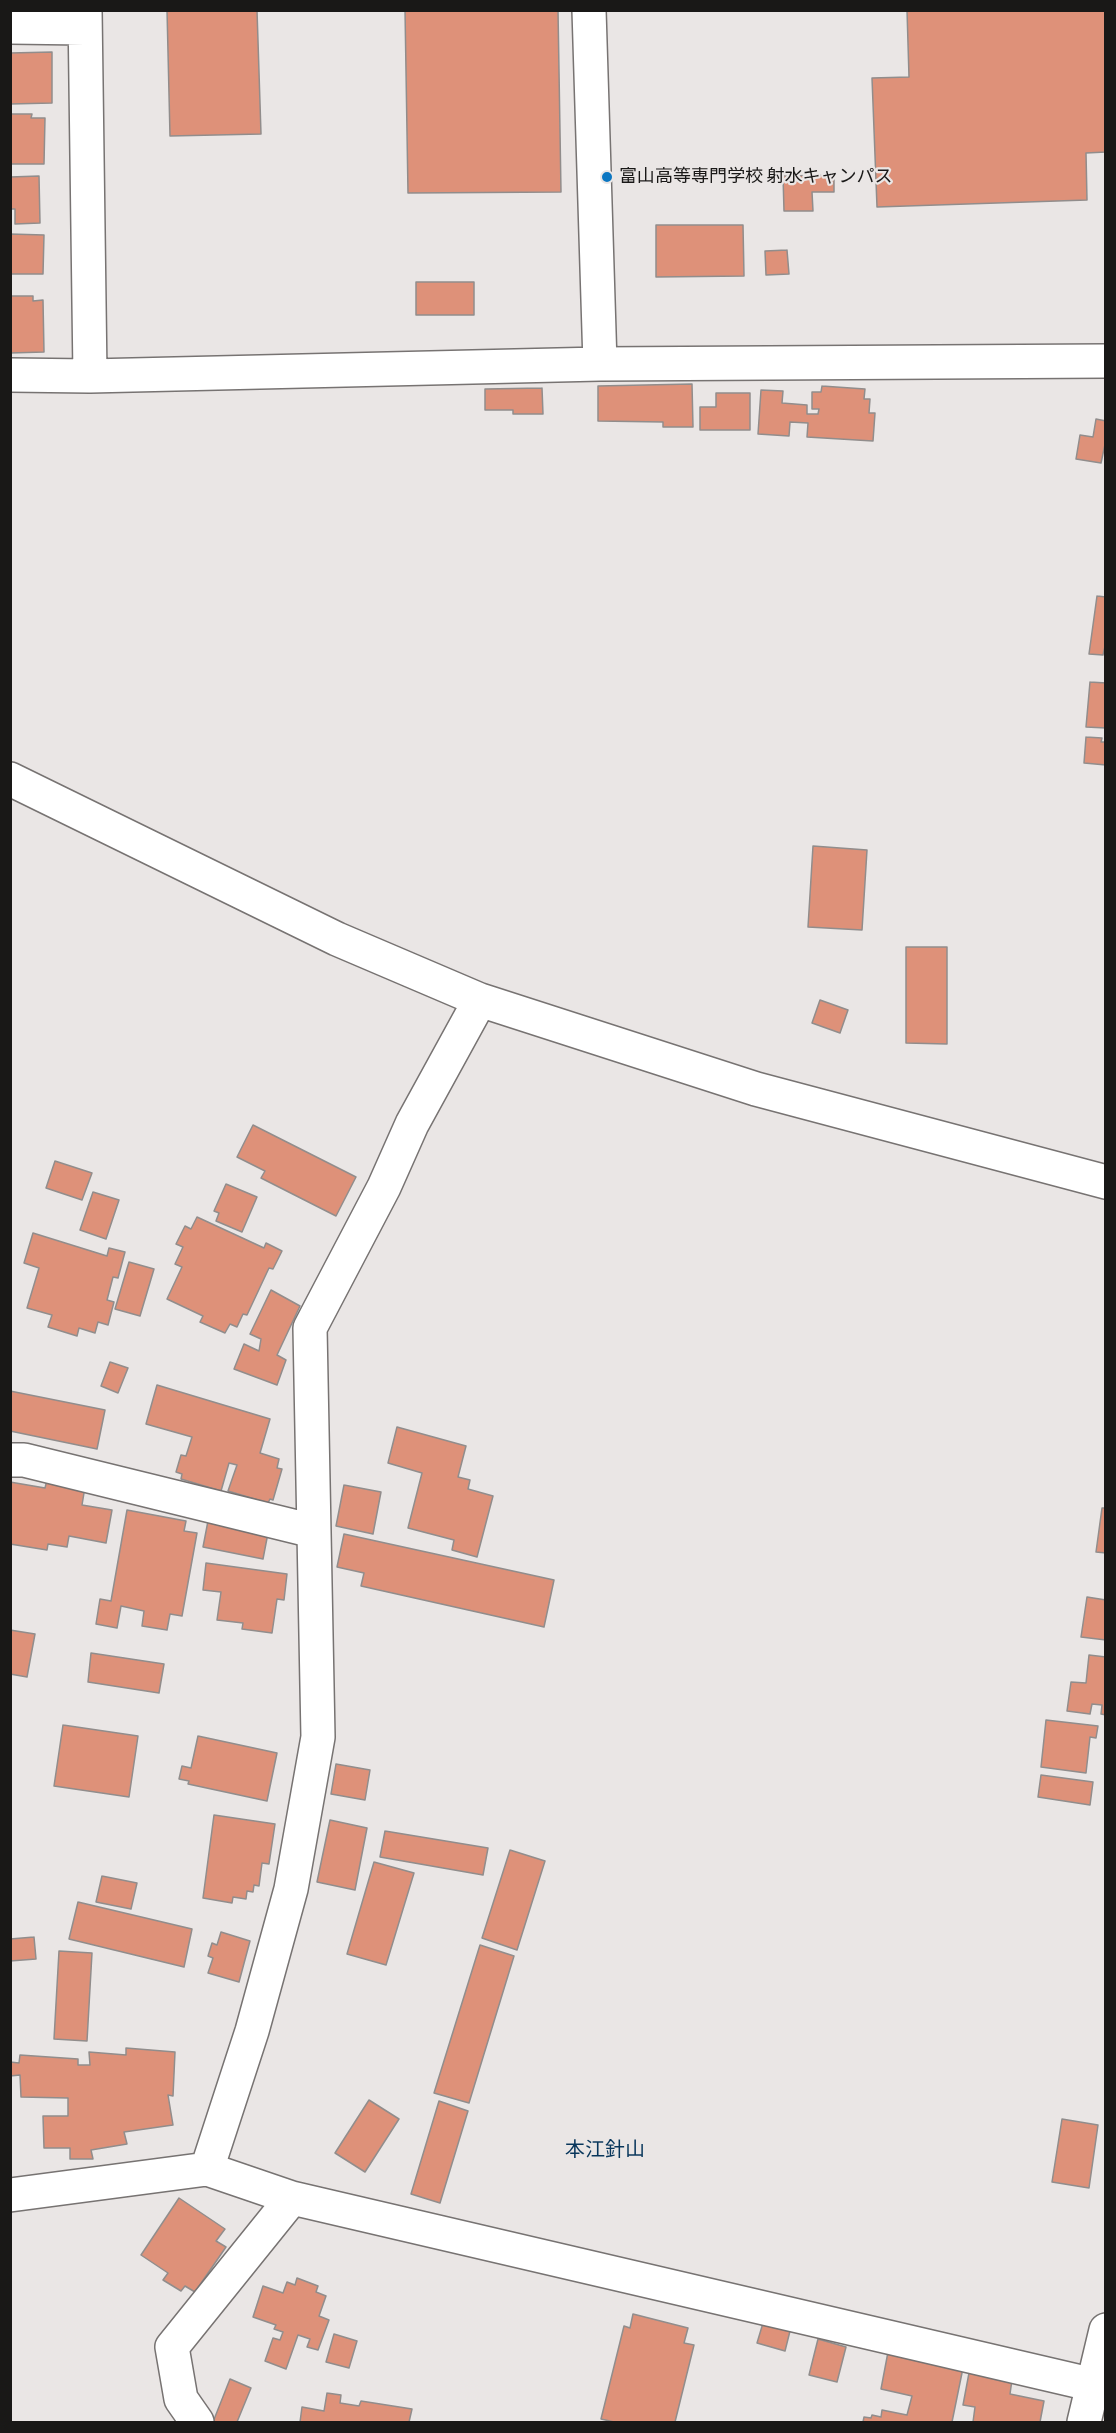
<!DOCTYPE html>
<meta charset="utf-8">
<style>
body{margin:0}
#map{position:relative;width:1116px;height:2433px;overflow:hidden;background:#eae6e5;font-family:Literata,serif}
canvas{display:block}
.frame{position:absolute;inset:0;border:12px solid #191817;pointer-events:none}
</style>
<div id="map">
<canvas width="1116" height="2433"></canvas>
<div class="frame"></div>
</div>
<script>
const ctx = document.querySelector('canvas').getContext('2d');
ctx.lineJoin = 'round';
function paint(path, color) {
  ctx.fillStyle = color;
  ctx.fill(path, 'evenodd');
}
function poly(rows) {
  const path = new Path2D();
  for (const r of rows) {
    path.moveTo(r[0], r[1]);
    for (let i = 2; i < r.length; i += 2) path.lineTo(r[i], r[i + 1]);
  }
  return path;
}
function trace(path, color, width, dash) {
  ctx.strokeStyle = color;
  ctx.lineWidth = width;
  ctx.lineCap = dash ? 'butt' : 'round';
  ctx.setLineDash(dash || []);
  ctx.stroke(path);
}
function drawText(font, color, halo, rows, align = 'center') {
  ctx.font = font + ' Literata,"Noto Sans JP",serif';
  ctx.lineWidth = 4.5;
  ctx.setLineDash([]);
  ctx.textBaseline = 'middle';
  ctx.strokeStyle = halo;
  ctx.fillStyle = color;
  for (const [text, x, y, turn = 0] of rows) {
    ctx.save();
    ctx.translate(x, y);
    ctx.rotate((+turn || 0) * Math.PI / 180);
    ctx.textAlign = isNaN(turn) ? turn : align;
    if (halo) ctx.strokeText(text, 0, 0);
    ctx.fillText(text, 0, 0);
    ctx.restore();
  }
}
const building = poly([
 [167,10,257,10,261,134,170,136,167,10],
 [405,10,558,10,561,192,408,193,405,10],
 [907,10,1106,10,1106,152,1086,153,1087,200,877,207,872,78,909,77,907,10],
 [52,52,52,103,10,104,10,53,52,52],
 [10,114,32,114,31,118,45,118,44,164,10,164,10,114],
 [834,175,834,192,812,192,813,211,784,211,783,176,834,175],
 [39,176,40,223,15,224,15,209,10,209,10,177,39,176],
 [656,225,743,225,744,276,656,277,656,225],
 [10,234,44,235,43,274,10,274,10,234],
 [787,250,789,274,766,275,765,251,787,250],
 [416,282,474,282,474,315,416,315,416,282],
 [11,296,33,296,33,301,43,300,44,352,10,353,11,296],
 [692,384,693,427,663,427,663,422,598,421,598,386,692,384],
 [822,386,865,389,864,399,870,399,869,413,875,413,873,441,807,437,808,423,790,422,789,436,758,434,761,390,783,391,782,403,807,405,807,414,818,414,819,409,812,409,812,392,821,392,822,386],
 [542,388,543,414,513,414,513,410,485,410,485,389,542,388],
 [716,393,750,393,750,430,700,430,700,407,716,407,716,393],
 [1096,419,1106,421,1106,440,1101,463,1076,459,1080,435,1093,437,1096,419],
 [1097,596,1106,597,1106,642,1103,655,1089,654,1097,596],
 [1090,682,1106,683,1106,728,1086,727,1090,682],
 [1086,737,1102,738,1101,742,1106,742,1106,765,1084,763,1086,737],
 [813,846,867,850,862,930,808,927,813,846],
 [906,947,947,947,947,1044,906,1043,906,947],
 [820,1000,848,1010,840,1033,812,1023,820,1000],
 [253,1125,356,1177,336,1216,261,1178,265,1171,237,1157,253,1125],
 [55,1161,92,1173,82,1200,46,1188,55,1161],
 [226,1184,257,1197,242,1232,216,1221,219,1213,214,1211,226,1184],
 [93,1192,119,1200,106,1239,80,1230,93,1192],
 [197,1217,264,1248,266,1243,282,1251,273,1269,269,1268,247,1315,243,1314,237,1327,230,1324,225,1333,200,1322,203,1316,167,1299,182,1267,175,1264,183,1247,176,1244,185,1226,191,1229,197,1217],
 [33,1233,107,1256,109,1248,125,1252,118,1278,113,1277,107,1300,114,1302,108,1325,98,1322,95,1333,79,1328,77,1336,48,1327,52,1315,27,1308,39,1268,24,1263,33,1233],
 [129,1262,154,1269,140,1316,115,1309,129,1262],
 [271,1290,300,1306,277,1355,286,1360,277,1385,234,1369,244,1344,259,1351,261,1339,250,1334,271,1290],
 [110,1362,128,1368,118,1393,101,1386,110,1362],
 [157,1385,270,1419,260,1453,279,1459,277,1468,282,1469,273,1500,270,1499,268,1503,228,1491,237,1465,229,1463,221,1491,181,1479,182,1474,176,1472,181,1455,186,1456,192,1437,146,1424,157,1385],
 [10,1391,105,1410,97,1449,10,1431,10,1391],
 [397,1427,466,1446,458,1477,470,1480,468,1489,493,1496,477,1557,452,1550,454,1540,408,1528,422,1473,388,1463,397,1427],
 [47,1480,85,1487,82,1505,112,1510,106,1543,69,1536,67,1547,48,1544,47,1550,10,1544,10,1482,45,1488,47,1480],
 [344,1485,381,1492,373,1534,336,1526,344,1485],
 [1102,1508,1106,1508,1106,1553,1096,1552,1102,1508],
 [127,1510,186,1521,184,1531,197,1533,182,1616,170,1614,167,1630,142,1626,144,1611,121,1606,117,1628,96,1624,100,1599,111,1601,127,1510],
 [208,1521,268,1533,263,1559,203,1547,208,1521],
 [344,1534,554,1580,544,1627,361,1586,364,1573,337,1567,344,1534],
 [206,1563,287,1574,284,1600,277,1599,272,1633,242,1629,243,1623,217,1620,221,1592,203,1590,206,1563],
 [1087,1597,1106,1600,1106,1640,1081,1637,1087,1597],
 [10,1630,35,1634,27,1677,10,1674,10,1630],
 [91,1653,164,1664,159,1693,88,1682,91,1653],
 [1089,1655,1106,1657,1106,1715,1101,1714,1102,1705,1092,1704,1090,1714,1067,1711,1071,1682,1086,1683,1089,1655],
 [1046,1720,1098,1726,1096,1738,1090,1737,1086,1773,1041,1767,1046,1720],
 [63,1725,138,1736,129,1797,54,1786,63,1725],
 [198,1736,277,1753,267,1801,188,1784,189,1781,179,1779,182,1766,191,1768,198,1736],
 [336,1764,370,1770,365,1800,331,1794,336,1764],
 [1041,1775,1093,1782,1090,1805,1038,1797,1041,1775],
 [214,1815,275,1824,269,1864,262,1863,259,1886,254,1885,253,1892,247,1891,246,1899,233,1897,232,1903,203,1898,214,1815],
 [330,1820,367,1828,355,1890,317,1882,330,1820],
 [385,1831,488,1848,483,1875,380,1857,385,1831],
 [510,1850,545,1861,517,1950,482,1938,510,1850],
 [374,1862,414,1873,386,1965,347,1954,374,1862],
 [102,1876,137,1883,131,1909,96,1902,102,1876],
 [78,1902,192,1929,184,1967,69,1939,78,1902],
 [221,1932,250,1941,239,1982,208,1973,213,1958,208,1956,212,1943,217,1945,221,1932],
 [34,1937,36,1959,10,1961,10,1939,34,1937],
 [480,1945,514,1956,469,2103,434,2093,480,1945],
 [59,1951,92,1953,87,2041,54,2039,59,1951],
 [126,2048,175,2052,173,2096,168,2095,173,2125,124,2132,127,2144,91,2150,93,2159,70,2159,70,2148,44,2148,43,2116,68,2116,68,2098,21,2097,20,2075,10,2076,10,2062,19,2063,20,2055,78,2059,78,2065,90,2065,89,2052,126,2055,126,2048],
 [369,2100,399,2119,365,2172,335,2153,369,2100],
 [439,2101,468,2111,440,2203,411,2194,439,2101],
 [1062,2119,1098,2125,1089,2188,1052,2182,1062,2119],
 [179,2198,225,2229,216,2241,226,2247,195,2292,185,2286,181,2291,163,2280,168,2273,141,2255,179,2198],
 [297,2278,318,2286,316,2292,326,2296,319,2316,329,2320,318,2350,307,2347,310,2339,298,2335,286,2369,265,2361,273,2338,280,2340,283,2332,274,2329,276,2325,253,2317,263,2286,283,2293,287,2282,295,2285,297,2278],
 [633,2314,688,2328,684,2343,694,2345,675,2422,614,2422,601,2419,624,2326,630,2328,633,2314],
 [763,2323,790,2331,785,2351,757,2343,763,2323],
 [334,2334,357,2341,349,2368,326,2362,334,2334],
 [818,2339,846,2347,837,2382,809,2375,818,2339],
 [888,2352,963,2368,952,2422,863,2422,864,2417,871,2418,872,2415,881,2417,882,2410,907,2415,912,2396,881,2389,888,2352],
 [969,2373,1012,2380,1010,2394,1044,2401,1040,2422,973,2422,975,2407,963,2405,969,2373],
 [230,2379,251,2388,237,2422,213,2422,230,2379],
 [327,2393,341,2395,340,2403,359,2406,361,2401,412,2409,409,2422,300,2422,302,2407,324,2411,327,2393]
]);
paint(building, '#de9179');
trace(building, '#918d8c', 1.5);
const minor = poly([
 [589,10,600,364],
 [10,27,85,28],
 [10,375,90,376,85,10],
 [90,376,600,364,1106,361],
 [10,779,337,939,480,1000,756,1089,1106,1182],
 [10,1460,24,1460,313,1531],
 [207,2169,252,2031,291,1889,318,1737,310,1328,384,1187,412,1124,480,1000],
 [10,2195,207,2169,292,2198,1094,2385],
 [197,2422,181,2399,172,2347,292,2198]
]);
const major = poly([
 [1084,2422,1106,2330]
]);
trace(minor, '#777372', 36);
trace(major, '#777372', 36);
trace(minor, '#fff', 33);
trace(major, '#fff', 33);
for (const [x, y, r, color] of [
 [607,177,6,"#0b76c1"]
]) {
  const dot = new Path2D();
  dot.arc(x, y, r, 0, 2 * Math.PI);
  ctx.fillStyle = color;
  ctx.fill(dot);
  trace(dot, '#eae6e5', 2);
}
drawText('18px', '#191817', '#eae6e5', [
 ["富山高等専門学校 射水キャンパス",619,177]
], 'left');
drawText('20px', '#08365b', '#eae6e5', [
 ["本江針山",605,2150]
]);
</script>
